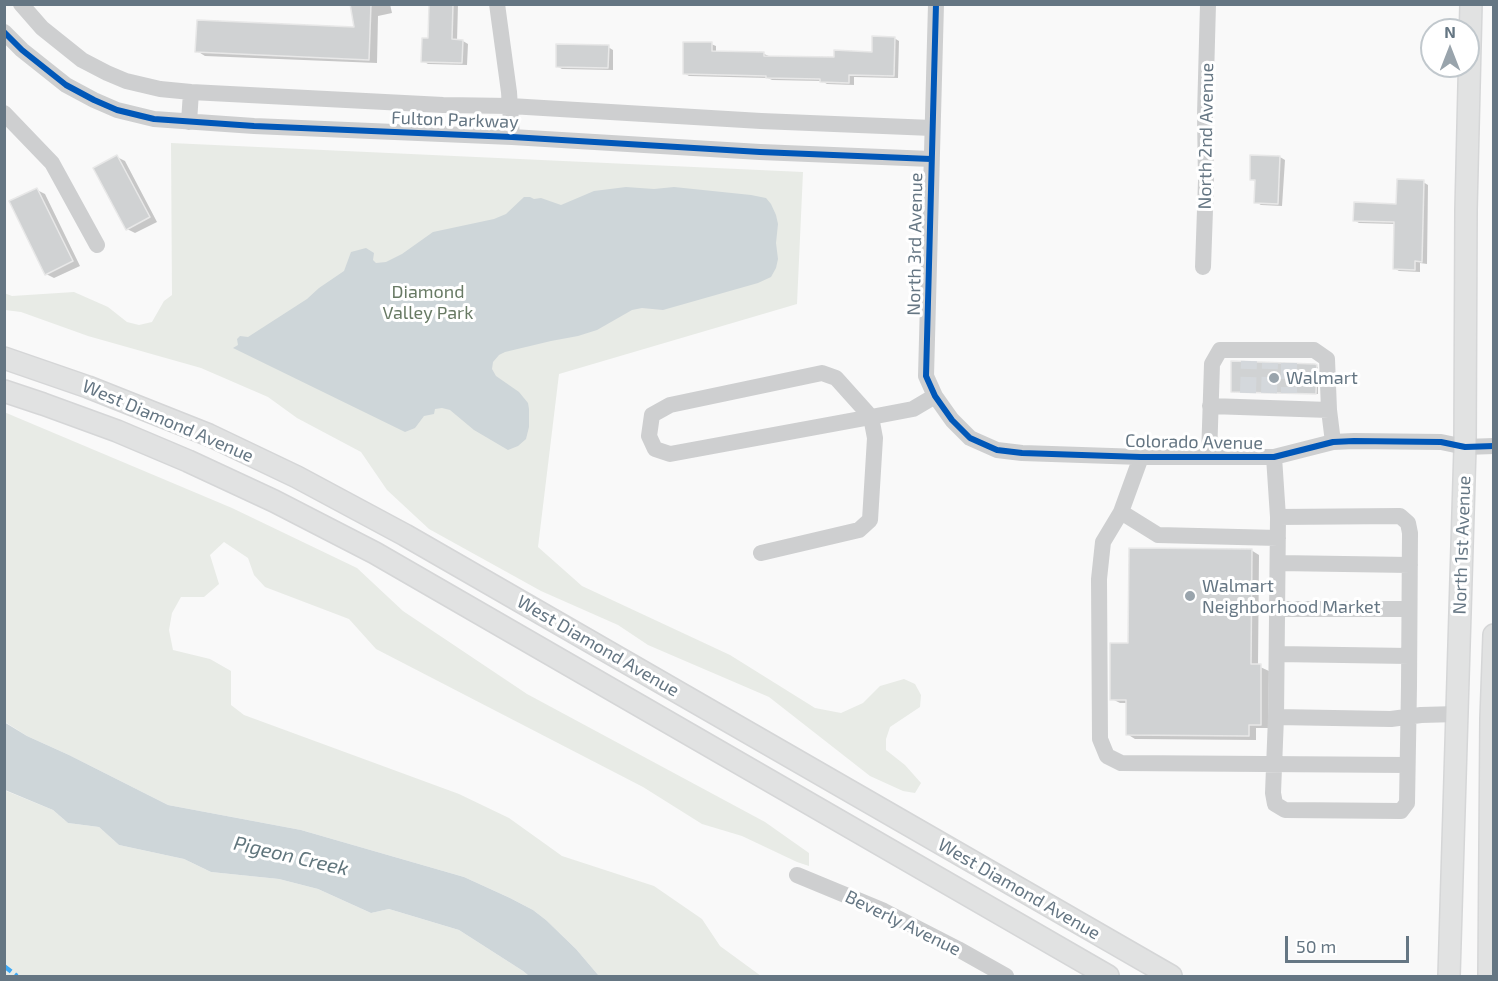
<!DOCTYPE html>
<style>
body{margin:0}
#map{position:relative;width:1498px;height:981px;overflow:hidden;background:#f9f9f9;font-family:"Exo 2",sans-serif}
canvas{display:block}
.frame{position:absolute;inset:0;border:6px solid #657683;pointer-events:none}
.north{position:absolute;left:1420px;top:18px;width:60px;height:60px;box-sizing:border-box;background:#fff;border:2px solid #c1c8cd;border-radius:50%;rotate:0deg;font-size:16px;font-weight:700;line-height:24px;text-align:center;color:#657683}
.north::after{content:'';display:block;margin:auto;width:21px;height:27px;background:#99a4ac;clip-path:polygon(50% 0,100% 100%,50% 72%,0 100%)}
.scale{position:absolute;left:1285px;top:936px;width:124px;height:27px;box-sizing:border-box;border:3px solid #657683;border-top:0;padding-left:8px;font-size:18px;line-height:21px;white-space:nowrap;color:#657683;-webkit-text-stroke:4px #fff;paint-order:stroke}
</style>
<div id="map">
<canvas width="1498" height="981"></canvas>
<div class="frame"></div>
<div class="north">N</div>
<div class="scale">50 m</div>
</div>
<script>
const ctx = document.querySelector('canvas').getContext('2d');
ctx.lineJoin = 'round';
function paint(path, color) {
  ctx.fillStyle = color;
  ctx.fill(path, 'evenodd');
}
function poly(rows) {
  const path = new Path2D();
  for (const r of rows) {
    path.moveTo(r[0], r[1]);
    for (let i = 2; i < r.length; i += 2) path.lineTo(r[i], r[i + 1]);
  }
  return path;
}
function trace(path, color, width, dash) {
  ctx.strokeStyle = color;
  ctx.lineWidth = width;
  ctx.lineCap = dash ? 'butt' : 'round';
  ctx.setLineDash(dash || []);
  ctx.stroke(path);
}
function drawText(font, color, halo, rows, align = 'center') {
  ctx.font = font + ' "Exo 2",sans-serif';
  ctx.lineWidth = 6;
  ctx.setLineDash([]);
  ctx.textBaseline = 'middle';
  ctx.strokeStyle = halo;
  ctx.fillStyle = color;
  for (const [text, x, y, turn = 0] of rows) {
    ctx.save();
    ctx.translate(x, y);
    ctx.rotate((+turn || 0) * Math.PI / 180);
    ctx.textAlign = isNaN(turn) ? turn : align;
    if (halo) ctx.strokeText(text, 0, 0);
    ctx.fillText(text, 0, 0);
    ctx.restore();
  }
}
paint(poly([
 [171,143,803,172,797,304,559,374,538,547,582,586,730,655,815,708,841,713,863,703,880,686,904,679,915,684,921,695,920,707,890,727,886,739,886,750,905,765,921,783,915,793,903,791,870,776,769,697,648,645,618,625,541,591,429,529,387,490,361,452,297,418,268,397,201,368,88,336,21,312,5,310,4,293,12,296,74,292,108,307,127,322,139,325,152,322,164,301,172,295],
 [4,412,232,508,357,568,403,611,527,694,765,822,809,853,809,866,797,862,742,836,702,824,643,787,376,649,349,619,265,587,254,575,248,558,224,542,210,555,219,584,204,597,181,597,172,613,169,630,173,650,210,659,231,671,231,705,244,715,459,794,509,818,562,856,654,886,702,919,720,946,761,976,599,976,576,949,546,920,533,910,510,898,464,877,301,830,168,805,69,755,27,736,5,722],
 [4,790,53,810,68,823,99,827,119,845,184,859,211,872,279,879,318,889,371,913,389,909,459,930,523,971,529,976,5,976]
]), '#e8ebe6');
paint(poly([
 [626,187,654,189,674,187,751,195,766,198,771,204,776,215,778,224,776,243,778,259,776,268,771,277,758,283,663,310,642,308,632,310,597,330,578,336,551,341,505,352,499,355,493,362,492,369,496,376,519,392,528,403,529,409,529,427,526,439,518,446,508,450,474,430,450,410,442,408,435,409,434,414,424,416,415,428,405,432,233,348,238,345,237,339,240,336,248,337,307,299,319,288,344,271,351,252,366,248,374,253,373,260,376,263,386,262,402,254,433,232,494,219,506,214,524,197,530,197,534,199,541,198,561,205,594,191],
 [4,722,27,736,69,755,168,805,301,830,464,877,510,898,533,910,546,920,576,949,599,976,529,976,523,971,459,930,389,909,371,913,318,889,279,879,211,872,184,859,119,845,99,827,68,823,53,810,5,790]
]), '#ced6d9');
paint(poly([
 [352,4,390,4,392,13,378,16,377,63,205,56,197,51,356,28],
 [430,4,458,4,457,41,463,41,468,44,467,65,428,64,423,61,429,40],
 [894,38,899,41,898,78,854,77,854,85,827,84,822,81,772,80,768,78,689,76,684,73,711,44,716,46,716,52,764,54,769,56,835,58,873,53],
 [608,47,613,50,613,70,562,69,557,66],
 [117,157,125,161,157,222,135,233,127,229],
 [1280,157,1285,160,1282,206,1261,205,1256,202,1257,182,1251,179],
 [1423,182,1428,185,1427,264,1420,263,1420,272,1399,271,1394,268,1396,224,1359,223,1354,220,1397,206],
 [37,190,45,194,80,266,54,278,46,274],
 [1316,366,1318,367,1318,394,1234,392,1232,391],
 [1251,550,1259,555,1258,666,1269,671,1268,728,1256,728,1256,740,1135,739,1127,734,1128,703,1120,703,1112,699,1130,645]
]), '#0003');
const building = poly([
 [350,4,371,4,369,60,195,52,197,20,354,27,350,4],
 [429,4,453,4,452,39,463,40,462,63,421,62,422,38,428,38,429,4],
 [872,36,895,37,894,76,849,75,849,83,820,82,820,79,766,78,766,76,683,74,683,42,712,42,712,51,764,52,764,56,834,57,834,50,872,52,872,36],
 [556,44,609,45,608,68,556,67,556,44],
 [117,155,150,217,126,230,93,168,117,155],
 [1250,155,1280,156,1278,204,1254,203,1255,180,1250,180,1250,155],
 [1397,179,1424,180,1422,262,1415,261,1415,270,1393,269,1394,222,1353,221,1354,202,1396,204,1397,179],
 [37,188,73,261,45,275,9,201,37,188],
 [1231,361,1315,364,1317,365,1316,394,1231,392,1231,361],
 [1129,548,1252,549,1251,664,1261,664,1261,725,1249,725,1249,736,1126,735,1126,700,1110,700,1110,643,1128,643,1129,548]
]);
paint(building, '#d0d2d3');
trace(building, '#e8e8e8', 1.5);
trace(poly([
 [1289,363,1289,393],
 [1248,393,1249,361],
 [1269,393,1270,363]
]), '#d4d8dc', 16, [16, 8]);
const major = poly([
 [4,358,88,387,209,435,297,477,405,535,1171,976],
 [4,391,43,404,117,431,188,461,274,501,375,553,1108,976],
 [1449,976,1465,447,1466,210,1471,4],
 [1489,976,1491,719,1494,635]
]);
trace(major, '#d5d6d7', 24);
trace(poly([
 [21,4,42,28,82,60,107,73,126,81,160,89,191,92,443,105,510,106,761,121,932,128],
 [497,4,509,92,512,137],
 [936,4,926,376,935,396,952,420,970,438,997,450,1022,453,1141,457,1274,457,1333,442,1354,441,1441,442,1465,447,1494,446],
 [4,32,22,50,66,85,94,100,117,110,154,119,254,126,512,137,760,152,931,159],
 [4,113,52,163,97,245],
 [189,122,191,92],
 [1203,267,1206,181,1205,115,1208,4],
 [1210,406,1329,410],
 [1141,457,1121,512,1103,542,1099,579,1100,739,1107,756,1121,763,1407,765],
 [1209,457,1212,364,1220,350,1314,350,1327,359,1329,410,1333,442],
 [1274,457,1278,517,1276,717,1273,793,1275,804,1285,810,1401,811,1407,803,1409,686,1410,533,1408,523,1400,516,1278,517],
 [1121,512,1158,535,1278,538],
 [761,553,859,530,870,520,875,438,871,417,836,378,822,373,670,405,652,415,649,436,655,449,670,454,871,417,913,409,935,396],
 [1278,563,1410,565],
 [1278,609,1409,609],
 [1277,654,1409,656],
 [1276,717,1391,719,1421,715,1457,714],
 [797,875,884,911,958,949,1006,976]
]), '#cecfd0', 16);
trace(major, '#e1e2e2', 21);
trace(poly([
 [4,966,17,976]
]), '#3fa9f5', 4.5, [9, 4.5]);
trace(poly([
 [936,4,926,376,935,396,952,420,970,438,997,450,1022,453,1141,457,1274,457,1333,442,1354,441,1441,442,1465,447,1494,446],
 [4,32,22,50,66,85,94,100,117,110,154,119,254,126,512,137,760,152,931,159]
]), '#0057b8', 6);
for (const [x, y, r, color] of [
 [1274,378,6,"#99a4ac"],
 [1190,596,6,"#99a4ac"]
]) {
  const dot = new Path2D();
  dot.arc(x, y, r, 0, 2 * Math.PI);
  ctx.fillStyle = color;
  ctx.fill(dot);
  trace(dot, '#fff', 2);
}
drawText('18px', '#657683', '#fff', [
 ["Fulton Parkway",455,120,2],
 ["North 2nd Avenue",1206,136,-89],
 ["North 3rd Avenue",915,244,-89],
 ["West Diamond Avenue",168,421,23],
 ["Colorado Avenue",1194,442,1],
 ["North 1st Avenue",1462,545,-88],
 ["West Diamond Avenue",598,646,30],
 ["West Diamond Avenue",1019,889,30],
 ["Beverly Avenue",903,923,26]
]);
drawText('18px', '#687a64', '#fff', [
 ["Diamond",428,292],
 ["Valley Park",428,313]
]);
drawText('18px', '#657683', '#fff', [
 ["Walmart",1286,378],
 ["Walmart",1202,586],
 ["Neighborhood Market",1202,607]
], 'left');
drawText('italic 20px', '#60757c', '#fff', [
 ["Pigeon Creek",291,856,13]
]);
</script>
